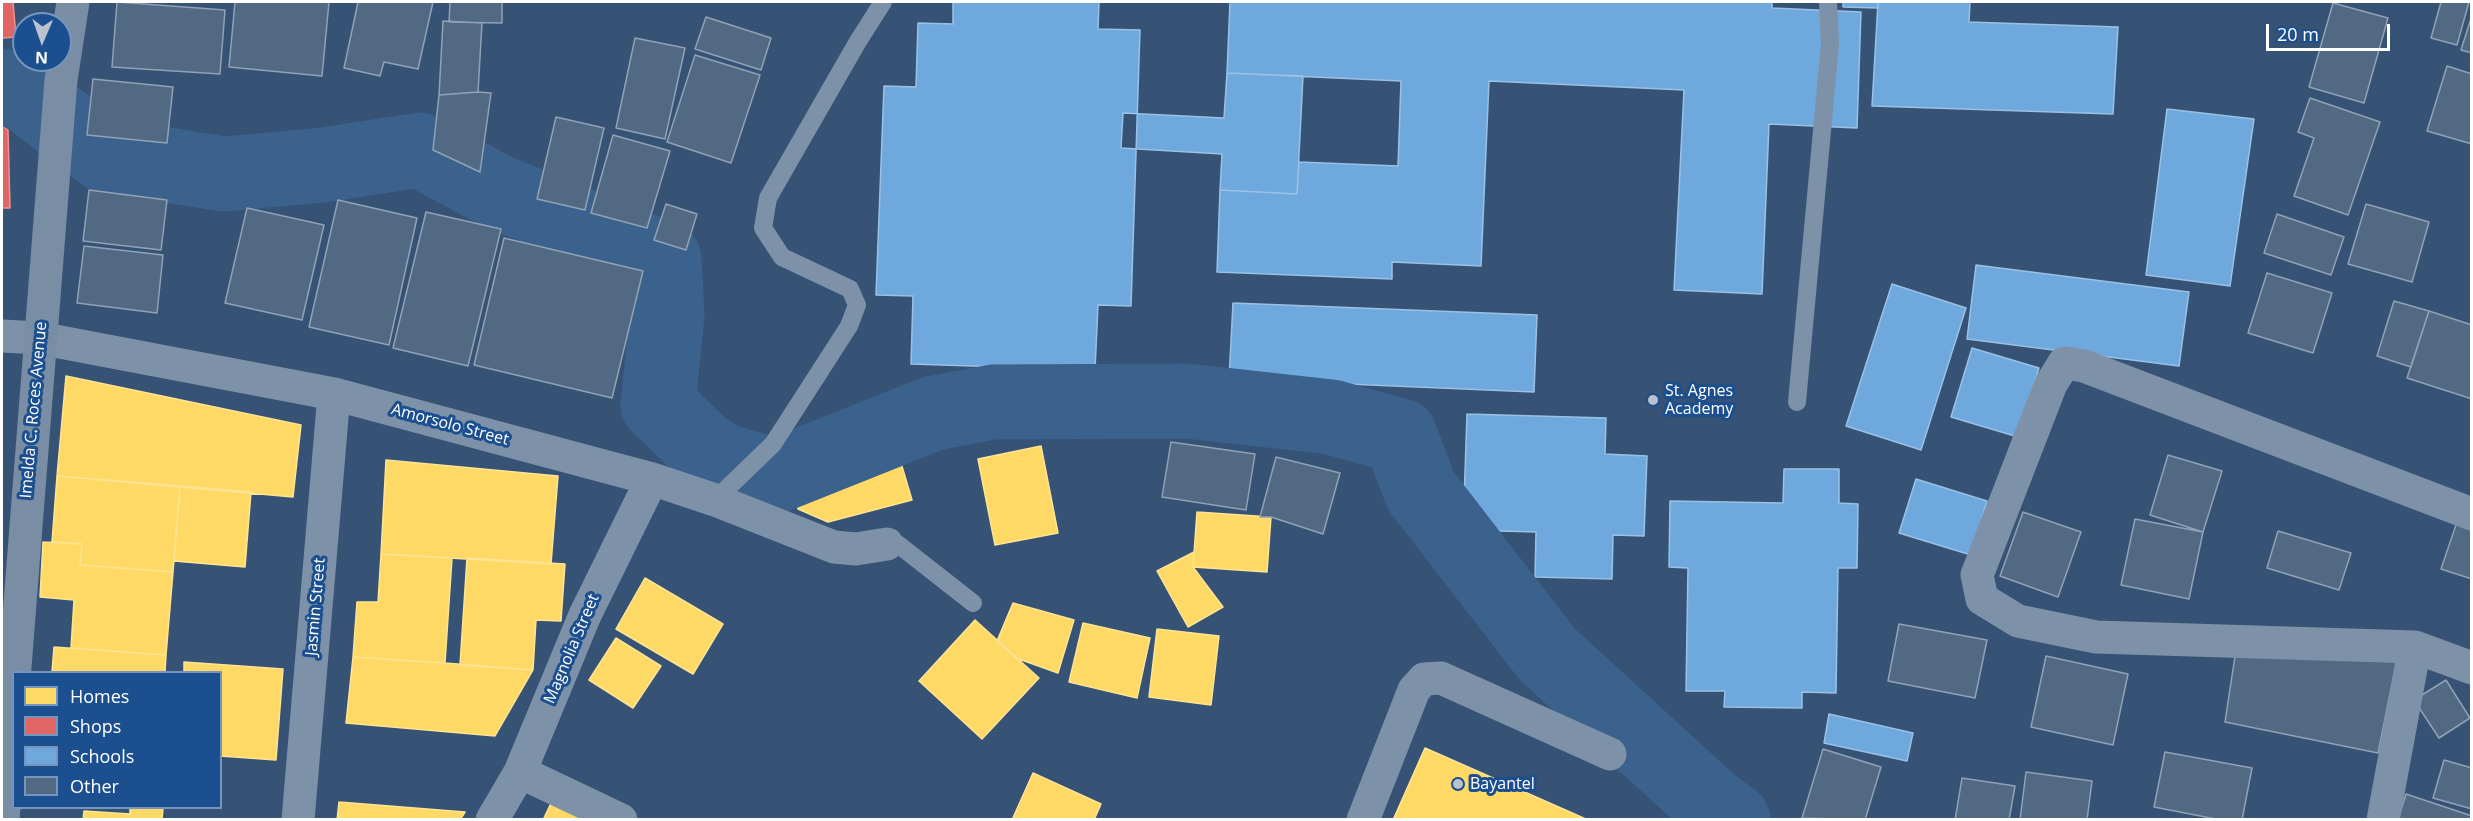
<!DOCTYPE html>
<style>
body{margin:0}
#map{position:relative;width:2473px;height:821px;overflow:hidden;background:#365274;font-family:"Open Sans",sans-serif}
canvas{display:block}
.frame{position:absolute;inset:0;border:3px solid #fff;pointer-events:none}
.legend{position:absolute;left:12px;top:671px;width:210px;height:138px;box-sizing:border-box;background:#1b4f8f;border:2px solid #7695bc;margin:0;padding:8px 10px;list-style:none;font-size:18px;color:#fff}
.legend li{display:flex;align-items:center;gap:12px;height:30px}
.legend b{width:30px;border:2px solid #7695bc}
.north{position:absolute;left:12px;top:12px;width:60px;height:60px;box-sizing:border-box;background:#1b4f8f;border:2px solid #7695bc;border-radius:50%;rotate:182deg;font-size:16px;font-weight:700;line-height:24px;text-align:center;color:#fff}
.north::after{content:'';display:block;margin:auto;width:21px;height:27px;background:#b9c2ce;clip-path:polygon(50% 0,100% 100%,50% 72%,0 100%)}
.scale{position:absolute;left:2266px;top:24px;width:124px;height:27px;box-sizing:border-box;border:3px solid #fff;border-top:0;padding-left:8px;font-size:18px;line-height:21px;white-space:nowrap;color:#fff;-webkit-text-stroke:4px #1b4f8f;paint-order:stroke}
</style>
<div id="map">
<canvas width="2473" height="821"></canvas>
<div class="frame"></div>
<ul class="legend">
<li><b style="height:16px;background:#ffd966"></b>Homes</li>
<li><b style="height:16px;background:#e06666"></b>Shops</li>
<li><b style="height:16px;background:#6fa8dc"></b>Schools</li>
<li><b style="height:16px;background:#526984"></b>Other</li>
</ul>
<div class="north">N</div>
<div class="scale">20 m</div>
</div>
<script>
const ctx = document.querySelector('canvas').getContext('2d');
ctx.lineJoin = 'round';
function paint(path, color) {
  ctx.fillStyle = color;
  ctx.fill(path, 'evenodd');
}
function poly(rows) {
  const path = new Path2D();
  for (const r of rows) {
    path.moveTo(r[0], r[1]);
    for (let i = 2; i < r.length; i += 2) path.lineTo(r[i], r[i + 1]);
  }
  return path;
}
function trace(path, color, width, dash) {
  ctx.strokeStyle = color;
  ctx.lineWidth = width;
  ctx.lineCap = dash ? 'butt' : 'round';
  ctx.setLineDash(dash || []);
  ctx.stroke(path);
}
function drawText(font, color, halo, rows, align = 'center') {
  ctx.font = font + ' "Open Sans",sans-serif';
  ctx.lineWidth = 6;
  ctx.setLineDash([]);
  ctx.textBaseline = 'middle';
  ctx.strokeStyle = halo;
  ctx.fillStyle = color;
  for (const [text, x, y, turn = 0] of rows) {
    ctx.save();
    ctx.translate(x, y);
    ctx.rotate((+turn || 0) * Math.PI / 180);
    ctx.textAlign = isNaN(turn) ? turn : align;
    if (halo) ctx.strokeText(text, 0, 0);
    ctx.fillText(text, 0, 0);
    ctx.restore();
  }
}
const homes = poly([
 [66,376,301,425,293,497,57,476,66,376],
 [1041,446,1058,533,995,545,978,459,1041,446],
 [386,460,558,476,551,564,381,554,386,460],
 [901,463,912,500,828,522,798,509,795,496,901,463],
 [57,476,180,486,173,572,80,565,82,544,52,542,57,476],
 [180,486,251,492,245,567,174,561,180,486],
 [1197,512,1271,517,1267,572,1193,567,1197,512],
 [43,542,82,544,80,565,173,572,166,655,71,648,74,600,40,597,43,542],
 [1194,552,1193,567,1223,607,1188,627,1157,571,1194,552],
 [381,554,452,558,445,663,353,657,357,602,378,602,381,554],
 [467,558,565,564,561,621,536,620,533,670,460,665,467,558],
 [645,578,723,624,693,674,616,629,645,578],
 [1013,603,1074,620,1058,673,1016,658,997,641,1013,603],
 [975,620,1039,678,982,739,919,681,975,620],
 [1083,623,1150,638,1137,698,1069,682,1083,623],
 [1157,629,1219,636,1211,705,1149,697,1157,629],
 [616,638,661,666,633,708,589,680,616,638],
 [54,647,166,655,165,672,52,672,54,647],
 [353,657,445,663,533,670,495,736,346,723,353,657],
 [184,662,283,669,276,760,220,756,220,672,184,672,184,662],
 [1425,748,1588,820,1393,820,1425,748],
 [1033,773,1101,804,1094,820,1012,820,1033,773],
 [553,799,598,820,543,820,553,799],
 [339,802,465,812,460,820,337,820,339,802],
 [130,808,163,808,162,820,83,820,84,811,130,814,130,808]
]);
paint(homes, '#ffd966');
trace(homes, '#ffe494', 1.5);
const shops = poly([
 [2,2,13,2,16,37,2,38,2,2],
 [2,126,8,130,10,208,2,208,2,126]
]);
paint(shops, '#e06666');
trace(shops, '#e99494', 1.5);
const schools = poly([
 [953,2,1099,2,1098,29,1140,30,1131,306,1098,305,1095,370,911,364,913,296,876,295,884,86,916,87,918,23,953,24,953,2],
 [1230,2,1772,2,1772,8,1861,12,1857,128,1769,124,1762,294,1674,290,1684,90,1489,81,1481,266,1392,262,1392,279,1217,272,1220,190,1297,194,1299,162,1398,166,1401,81,1227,73,1230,2],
 [1843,2,1878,2,1878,8,1843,7,1843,2],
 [1878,2,1970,2,1969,22,2118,27,2113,114,1872,106,1878,2],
 [1227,73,1303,76,1297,194,1220,190,1222,154,1121,148,1123,113,1224,118,1227,73],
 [2167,109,2254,119,2230,286,2146,275,2167,109],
 [1976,265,2189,292,2179,366,1967,339,1976,265],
 [1892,284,1966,308,1921,450,1846,426,1892,284],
 [1233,303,1537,315,1534,392,1229,379,1233,303],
 [1972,348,2039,368,2018,437,1951,417,1972,348],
 [1467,414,1606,418,1605,454,1647,456,1644,536,1613,535,1612,579,1535,577,1536,532,1463,530,1467,414],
 [1784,469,1839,469,1839,503,1858,504,1857,568,1838,568,1836,693,1802,692,1802,708,1724,707,1725,691,1686,691,1688,568,1669,567,1670,501,1783,503,1784,469],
 [1916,479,1987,501,1971,555,1899,533,1916,479],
 [1829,714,1913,733,1907,761,1824,743,1829,714]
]);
paint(schools, '#6fa8dc');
trace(schools, '#9ac2e6', 1.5);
trace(poly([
 [2,86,27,96,105,155,224,174,323,165,420,150,496,191,664,259,667,315,658,405,705,450,724,461,776,476,934,413,993,402,1187,401,1331,417,1400,436,1421,491,1547,654,1711,804,1733,820]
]), '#3b618d', 75);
const building = poly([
 [117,2,225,10,220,74,112,67,117,2],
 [235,2,329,2,322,76,229,67,235,2],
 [358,2,433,2,418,69,384,62,380,76,344,68,358,2],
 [450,2,502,2,502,23,449,22,450,2],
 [2441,2,2469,2,2457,45,2431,38,2441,2],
 [2333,3,2388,18,2364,103,2309,87,2333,3],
 [2472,15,2472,53,2461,50,2472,15],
 [706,17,771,38,761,70,695,49,706,17],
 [443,21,482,23,478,92,439,95,443,21],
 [635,38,685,48,665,139,616,128,635,38],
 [695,55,760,75,731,163,667,142,695,55],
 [2447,66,2472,74,2472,144,2427,131,2447,66],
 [93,79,173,87,167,143,87,135,93,79],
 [478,92,491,93,480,172,433,150,439,95,478,92],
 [2310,98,2380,122,2348,215,2294,196,2314,138,2298,132,2310,98],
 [556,117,604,128,585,210,537,199,556,117],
 [613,135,670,151,647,228,591,213,613,135],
 [89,190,167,200,161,250,83,241,89,190],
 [338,200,417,218,389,345,309,327,338,200],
 [666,204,697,214,686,250,654,240,666,204],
 [2366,204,2429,222,2412,282,2348,264,2366,204],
 [247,208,324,225,302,320,225,303,247,208],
 [426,212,501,229,468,366,393,348,426,212],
 [2277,214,2344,237,2331,275,2264,253,2277,214],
 [504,238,643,271,612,398,474,365,504,238],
 [84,246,163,255,157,313,77,303,84,246],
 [2267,273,2332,293,2313,353,2248,333,2267,273],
 [2394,301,2429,311,2411,367,2377,356,2394,301],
 [2429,311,2472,325,2472,399,2407,378,2429,311],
 [1171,442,1255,454,1246,510,1162,497,1171,442],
 [2168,455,2222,471,2203,532,2150,515,2168,455],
 [1276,457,1340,473,1323,534,1271,517,1260,517,1276,457],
 [2023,512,2081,532,2058,597,2000,576,2023,512],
 [2135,519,2203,532,2189,599,2121,585,2135,519],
 [2458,519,2472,523,2472,579,2441,569,2458,519],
 [2278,531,2351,553,2339,590,2267,568,2278,531],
 [1899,624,1987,640,1975,698,1888,681,1899,624],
 [2046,656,2128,674,2113,745,2031,727,2046,656],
 [2235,656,2397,659,2378,753,2225,722,2235,656],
 [2446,680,2470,718,2439,738,2414,700,2446,680],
 [1823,749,1881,767,1865,820,1802,818,1823,749],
 [2165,752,2252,768,2242,820,2221,820,2154,807,2165,752],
 [2444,760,2472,768,2472,809,2433,798,2444,760],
 [2026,772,2092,781,2087,820,2020,820,2026,772],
 [1962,778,2015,786,2009,820,1955,820,1962,778],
 [2406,794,2472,816,2472,820,2398,820,2406,794]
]);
paint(building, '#526984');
trace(building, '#92a2b6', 1.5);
trace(poly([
 [1797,402,1830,44,1828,2],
 [715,500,773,444,849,326,857,305,850,289,782,257,763,228,768,198,857,43,883,2],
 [887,544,899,545,973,603]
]), '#7d92a8', 18);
trace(poly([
 [2,336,39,338,334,394,652,479,715,500,834,547,856,549,887,544],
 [2415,647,2096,637,2018,621,1982,599,1977,575,2051,384,2064,363,2084,366,2472,514],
 [520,772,621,820],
 [298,820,334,394],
 [492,820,520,772,585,615,652,479],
 [1363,820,1414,690,1424,679,1441,678,1610,754],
 [2383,820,2415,647,2472,668]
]), '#7d92a8', 33);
trace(poly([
 [3,820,61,80,73,2]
]), '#798da4', 33);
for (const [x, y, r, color] of [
 [1653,400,6,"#b9c2ce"],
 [1458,784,6,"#b9c2ce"]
]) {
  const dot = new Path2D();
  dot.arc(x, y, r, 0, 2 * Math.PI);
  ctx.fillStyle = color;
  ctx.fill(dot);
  trace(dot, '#1b4f8f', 2);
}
drawText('16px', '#fff', '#1b4f8f', [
 ["St. Agnes",1665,391],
 ["Academy",1665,409],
 ["Bayantel",1470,784]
], 'left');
drawText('16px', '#fff', '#1b4f8f', [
 ["Imelda C. Roces Avenue",34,410,-85],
 ["Amorsolo Street",450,425,15],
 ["Jasmin Street",316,607,-85],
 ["Magnolia Street",572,649,-67]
]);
</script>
